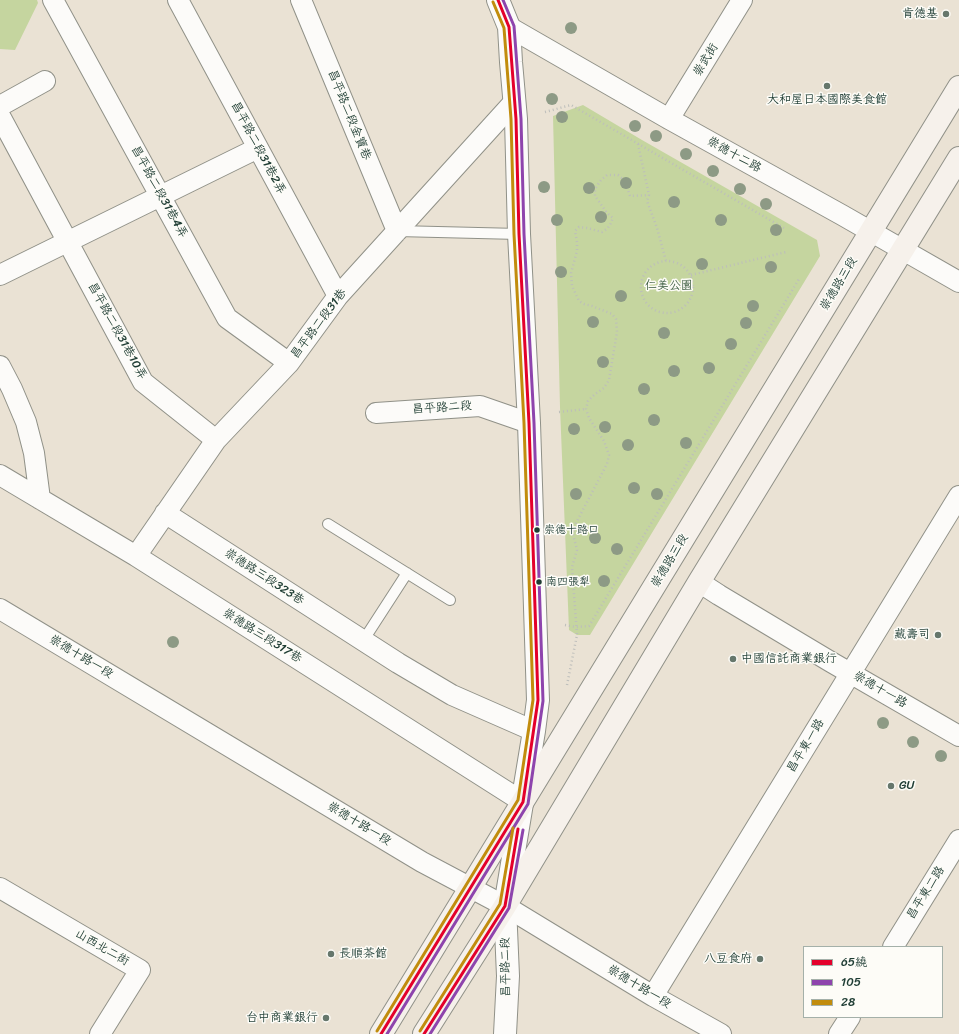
<!DOCTYPE html>
<meta charset="utf-8">
<style>
body{margin:0}
#map{position:relative;width:959px;height:1034px;overflow:hidden;background:#eae2d4;font-family:Sriracha,"LXGW WenKai TC",sans-serif}
canvas{display:block}
.legend{position:absolute;left:803px;top:946px;width:140px;height:72px;box-sizing:border-box;background:#fdfcf7;border:1px solid #a4b0a9;margin:0;padding:5px 7px;list-style:none;font-size:12px;color:#1f3d34}
.legend li{display:flex;align-items:center;gap:8px;height:20px}
.legend b{width:20px;border:1px solid #a4b0a9}
</style>
<div id="map">
<canvas width="959" height="1034"></canvas>
<ul class="legend">
<li><b style="height:5px;background:#e4002b"></b>65繞</li>
<li><b style="height:5px;background:#8e44ad"></b>105</li>
<li><b style="height:5px;background:#c18c0d"></b>28</li>
</ul>
</div>
<script>
const ctx = document.querySelector('canvas').getContext('2d');
ctx.lineJoin = 'round';
function paint(path, color) {
  ctx.fillStyle = color;
  ctx.fill(path, 'evenodd');
}
function poly(rows) {
  const path = new Path2D();
  for (const r of rows) {
    if (r.length === 3) {
      path.moveTo(r[0] + r[2], r[1]);
      path.arc(r[0], r[1], r[2], 0, 2 * Math.PI);
      continue;
    }
    path.moveTo(r[0], r[1]);
    for (let i = 2; i < r.length; i += 2) path.lineTo(r[i], r[i + 1]);
  }
  return path;
}
function trace(path, color, width, dash) {
  ctx.strokeStyle = color;
  ctx.lineWidth = width;
  ctx.lineCap = dash ? 'butt' : 'round';
  ctx.setLineDash(dash || []);
  ctx.stroke(path);
}
function drawText(font, color, halo, rows, align = 'center') {
  ctx.font = font + ' Sriracha,"LXGW WenKai TC",sans-serif';
  ctx.lineWidth = 3;
  ctx.setLineDash([]);
  ctx.textBaseline = 'middle';
  ctx.strokeStyle = halo;
  ctx.fillStyle = color;
  for (const [text, x, y, turn = 0] of rows) {
    ctx.save();
    ctx.translate(x, y);
    ctx.rotate((+turn || 0) * Math.PI / 180);
    ctx.textAlign = isNaN(turn) ? turn : align;
    if (halo) ctx.strokeText(text, 0, 0);
    ctx.fillText(text, 0, 0);
    ctx.restore();
  }
}
paint(poly([
 [0,0,37,0,38,3,15,50,0,49],
 [583,105,642,140,817,240,820,256,590,635,577,635,569,630,560,407,553,116]
]), '#c5d59f');
const service = poly([
 [397,231,519,234],
 [328,524,450,600],
 [363,641,407,573]
]);
const minor = poly([
 [53,0,227,318,289,363],
 [178,0,338,296],
 [301,0,397,231],
 [509,27,669,119,842,215,959,282],
 [0,106,45,81],
 [0,116,143,382,216,440],
 [669,119,742,0],
 [0,275,258,148],
 [0,366,12,389,26,422,34,453,40,499],
 [376,413,480,406,529,423],
 [0,475,136,556,523,802],
 [165,513,398,663,452,695,534,731],
 [136,556,216,440,289,363,338,296,514,102],
 [699,582,719,595,831,662,959,736],
 [0,609,422,862,505,906,653,996,721,1034],
 [0,888,140,970,100,1034],
 [893,947,959,840],
 [653,996,959,496],
 [839,1034,850,1017]
]);
const tertiary = poly([
 [498,0,509,27,511,62,516,119,519,234,529,423,538,700,534,731,505,906,508,976,505,1034]
]);
const secondary = poly([
 [381,1034,959,87],
 [424,1034,505,906,699,582,959,158]
]);
trace(service, '#909188', 12);
trace(minor, '#909188', 22);
trace(tertiary, '#909188', 24);
trace(secondary, '#909188', 24);
trace(poly([
 [545,112,571,105,784,228],
 [638,144,649,195,647,201,657,228,666,261],
 [667,287,26],
 [691,275,786,252],
 [559,412,586,409],
 [565,625,576,627,589,626,799,279],
 [567,685,577,635,572,567,577,550,573,534,576,523,607,464,609,455,604,441,589,418,586,409,588,401,595,394,604,388,609,380,617,332,616,319,612,314,592,306,584,304,579,301,572,286,571,273,577,251,577,242,575,231,579,227,587,228,602,232,607,229,610,225,613,218,607,213,595,196,595,189,601,180,607,175,618,175,625,181,630,196,649,195]
]), '#bdbebb', 2.5, [1, 3]);
trace(service, '#fcfbf9', 10);
trace(minor, '#fcfbf9', 20);
trace(tertiary, '#fcfbf9', 22);
trace(secondary, '#f6f1eb', 22);
trace(poly([
 [381,1034,523,802,538,700,529,423,519,234,516,119,509,27,498,0],
 [424,1034,505,906,518,829]
]), '#e4002b', 3);
trace(poly([
 [387,1034,528,804,543,701,534,423,524,234,521,119,514,26,503,0],
 [430,1034,509,908,523,830]
]), '#8e44ad', 3);
trace(poly([
 [377,1031,518,800,533,700,524,423,514,234,511,119,504,28,493,2],
 [420,1031,500,904,513,828]
]), '#c18c0d', 3);
ctx.fillStyle = '#8d9a85';
for (const [x, y] of [
 [571,28],
 [552,99],
 [562,117],
 [635,126],
 [656,136],
 [686,154],
 [713,171],
 [626,183],
 [544,187],
 [589,188],
 [740,189],
 [674,202],
 [766,204],
 [601,217],
 [557,220],
 [721,220],
 [776,230],
 [702,264],
 [771,267],
 [561,272],
 [621,296],
 [753,306],
 [593,322],
 [746,323],
 [664,333],
 [731,344],
 [603,362],
 [709,368],
 [674,371],
 [644,389],
 [654,420],
 [605,427],
 [574,429],
 [686,443],
 [628,445],
 [634,488],
 [576,494],
 [657,494],
 [595,538],
 [617,549],
 [604,581],
 [173,642],
 [883,723],
 [913,742],
 [941,756]
]) {
  ctx.beginPath();
  ctx.arc(x, y, 6, 0, 2 * Math.PI);
  ctx.fill();
}
for (const [x, y, r, color] of [
 [946,14,4,"#66776c"],
 [827,86,4,"#66776c"],
 [537,530,3.5,"#1f3d34"],
 [539,582,3.5,"#1f3d34"],
 [938,635,4,"#66776c"],
 [733,659,4,"#66776c"],
 [891,786,4,"#66776c"],
 [331,954,4,"#66776c"],
 [760,959,4,"#66776c"],
 [326,1018,4,"#66776c"]
]) {
  const dot = new Path2D();
  dot.arc(x, y, r, 0, 2 * Math.PI);
  ctx.fillStyle = color;
  ctx.fill(dot);
  trace(dot, '#fdfcf7', 1.5);
}
drawText('11px', '#1f3d34', '#fdfcf7', [
 ["崇德十路口",544,530],
 ["南四張犁",546,582]
], 'left');
drawText('12px', '#1f3d34', '#fdfcf7', [
 ["肯德基",938,14],
 ["大和屋日本國際美食館",827,100,"center"],
 ["藏壽司",930,635],
 ["中國信託商業銀行",741,659,"left"],
 ["GU",899,786,"left"],
 ["長順茶館",339,954,"left"],
 ["八豆食府",752,959],
 ["台中商業銀行",318,1018]
], 'right');
drawText('12px', '#1f3d34', '#fdfcf7', [
 ["崇武街",706,60,-59],
 ["昌平路二段金寶巷",349,115,68],
 ["昌平路二段31巷2弄",258,148,62],
 ["崇德十二路",734,155,29],
 ["昌平路二段31巷4弄",159,192,61],
 ["崇德路三段",839,284,-59],
 ["昌平路二段31巷",319,324,-53],
 ["昌平路二段31巷10弄",117,331,61],
 ["昌平路二段",442,408,-4],
 ["崇德路三段",670,561,-59],
 ["崇德路三段323巷",264,577,33],
 ["崇德路三段317巷",262,636,32],
 ["崇德十路一段",81,657,31],
 ["崇德十一路",880,690,30],
 ["昌平東一路",806,746,-59],
 ["崇德十路一段",359,824,31],
 ["昌平東二路",926,893,-58],
 ["山西北二街",102,948,30],
 ["昌平路二段",506,967,-91],
 ["崇德十路一段",639,987,31]
]);
drawText('12px', '#416044', '#fdfcf7', [
 ["仁美公園",669,286]
]);
</script>
